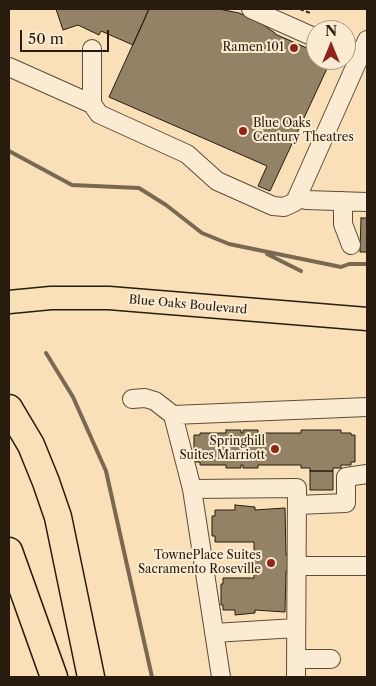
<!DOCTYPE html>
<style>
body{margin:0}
#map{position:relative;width:376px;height:686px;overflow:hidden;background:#f9e0b9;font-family:"Libre Caslon Text",serif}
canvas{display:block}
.frame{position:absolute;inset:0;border:10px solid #271c0e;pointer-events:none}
.north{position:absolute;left:306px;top:20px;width:50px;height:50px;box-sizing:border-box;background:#fbebd2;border:1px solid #a69884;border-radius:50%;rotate:0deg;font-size:14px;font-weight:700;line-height:20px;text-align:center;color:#271c0e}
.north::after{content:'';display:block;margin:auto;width:18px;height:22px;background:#8f2418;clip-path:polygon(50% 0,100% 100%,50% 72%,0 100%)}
.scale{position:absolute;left:20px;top:30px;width:89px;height:22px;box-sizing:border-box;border:2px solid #271c0e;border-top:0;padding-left:6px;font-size:15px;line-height:18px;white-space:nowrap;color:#271c0e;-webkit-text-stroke:4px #fbebd2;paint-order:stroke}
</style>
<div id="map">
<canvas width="376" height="686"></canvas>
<div class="frame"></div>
<div class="north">N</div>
<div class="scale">50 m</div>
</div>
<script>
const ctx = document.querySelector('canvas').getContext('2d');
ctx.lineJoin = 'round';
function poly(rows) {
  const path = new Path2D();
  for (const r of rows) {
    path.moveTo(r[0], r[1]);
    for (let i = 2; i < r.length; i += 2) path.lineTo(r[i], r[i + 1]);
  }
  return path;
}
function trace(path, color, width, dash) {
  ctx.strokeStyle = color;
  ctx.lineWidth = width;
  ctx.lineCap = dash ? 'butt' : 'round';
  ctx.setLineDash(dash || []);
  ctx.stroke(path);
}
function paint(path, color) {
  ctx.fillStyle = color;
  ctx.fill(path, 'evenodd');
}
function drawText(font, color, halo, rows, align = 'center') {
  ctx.font = font + ' "Libre Caslon Text",serif';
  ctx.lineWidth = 4;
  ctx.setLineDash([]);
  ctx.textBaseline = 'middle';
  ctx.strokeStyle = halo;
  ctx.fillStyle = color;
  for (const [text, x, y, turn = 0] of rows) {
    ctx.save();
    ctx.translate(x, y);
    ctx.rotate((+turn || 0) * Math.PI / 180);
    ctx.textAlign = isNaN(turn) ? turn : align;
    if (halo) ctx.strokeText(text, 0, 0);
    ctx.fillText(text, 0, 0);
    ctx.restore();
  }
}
trace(poly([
 [9,151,72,185,139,188,166,205,202,233,229,244,341,267,349,264,367,264],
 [267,254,301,271],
 [46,353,73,397,106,471,152,677]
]), '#7a6952', 4);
const building = poly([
 [56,9,149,9,133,45,101,31,99,35,78,25,63,30,56,9],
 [149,9,219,9,239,13,259,22,275,33,275,34,316,52,316,60,331,60,270,191,258,186,267,166,109,97,149,9],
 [361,218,367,218,367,252,360,252,361,218],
 [226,430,241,430,241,433,243,433,243,430,258,430,258,433,301,433,301,430,341,430,341,433,351,433,351,435,355,435,355,462,351,462,351,465,341,465,341,468,333,468,333,471,310,471,310,468,301,468,301,465,258,465,258,468,243,468,243,465,241,465,241,468,226,468,226,465,200,465,200,462,194,462,194,435,200,435,200,433,226,433,226,430],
 [310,471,333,471,333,490,310,490,310,471],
 [235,505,255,507,255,510,285,508,286,555,289,555,289,571,286,571,285,612,255,610,255,613,235,615,235,610,223,610,223,605,221,605,221,584,223,584,223,578,254,578,254,542,215,542,215,536,212,536,212,516,215,516,215,510,235,510,235,505]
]);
paint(building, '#948267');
trace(building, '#271c0e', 1);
const minor = poly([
 [251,9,316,38],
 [92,49,92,104],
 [9,67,92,104,99,114,187,154,217,181,273,206,284,207,295,202,367,40],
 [297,197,306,200,367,202],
 [343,201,343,224,351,245],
 [132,399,145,398,155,401,173,415,192,489,221,677],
 [173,415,367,407],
 [192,489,297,488,296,677],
 [297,505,346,503,346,477,367,474],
 [297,566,367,566],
 [214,633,296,628],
 [296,659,331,659]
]);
const major = poly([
 [9,302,51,298,109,298,367,319]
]);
const highway = poly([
 [9,408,31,445,46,482,58,517,91,677],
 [9,551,54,677]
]);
trace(minor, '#5c4d39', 20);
trace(major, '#271c0e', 25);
trace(highway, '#271c0e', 29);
trace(poly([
 [300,9,310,13]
]), '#271c0e', 2, [4, 2.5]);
trace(minor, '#fbebd2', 18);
trace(major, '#f9e0b9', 22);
trace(highway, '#f9e0b9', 26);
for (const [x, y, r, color] of [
 [294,48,5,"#8f2418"],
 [243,131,5,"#8f2418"],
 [275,449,5,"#8f2418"],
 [271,563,5,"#8f2418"]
]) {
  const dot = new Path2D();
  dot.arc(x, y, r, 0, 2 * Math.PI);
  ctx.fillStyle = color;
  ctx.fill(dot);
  trace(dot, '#fbebd2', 2);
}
drawText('12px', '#271c0e', '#fbebd2', [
 ["Ramen 101",284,48],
 ["Blue Oaks",253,124,"left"],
 ["Century Theatres",253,138,"left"],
 ["Springhill",265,442],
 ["Suites Marriott",265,456],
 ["TownePlace Suites",261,556],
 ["Sacramento Roseville",261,570]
], 'right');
drawText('12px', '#271c0e', '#fbebd2', [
 ["Blue Oaks Boulevard",188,305,5]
]);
</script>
